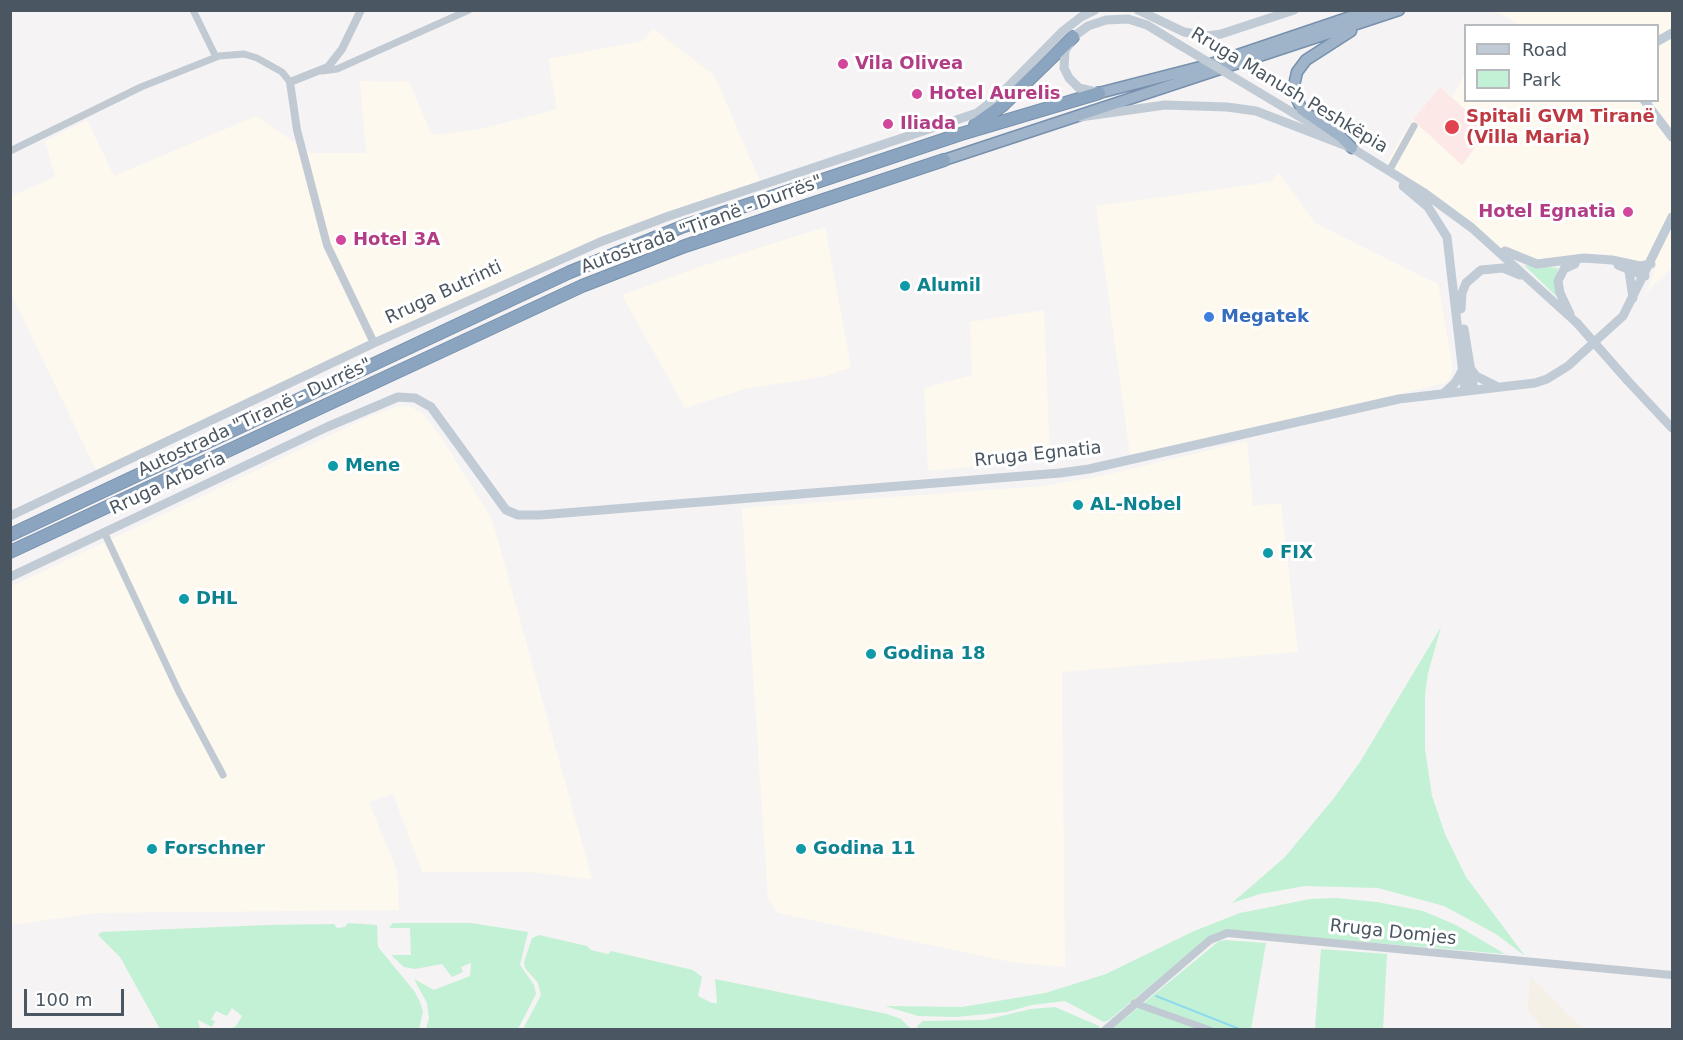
<!DOCTYPE html>
<meta charset="utf-8">
<style>
body{margin:0}
#map{position:relative;width:1683px;height:1040px;overflow:hidden;background:#f5f3f3;font-family:"DejaVu Sans",sans-serif}
canvas{display:block}
.frame{position:absolute;inset:0;border:12px solid #4a5661;pointer-events:none}
.legend{position:absolute;left:1464px;top:24px;width:195px;height:78px;box-sizing:border-box;background:#fff;border:2px solid #b7bbc0;margin:0;padding:8px 10px;list-style:none;font-size:18px;color:#4a5661}
.legend li{display:flex;align-items:center;gap:12px;height:30px}
.legend b{width:30px;border:2px solid #b7bbc0}
.scale{position:absolute;left:24px;top:989px;width:100px;height:27px;box-sizing:border-box;border:3px solid #4a5661;border-top:0;padding-left:8px;font-size:18px;line-height:21px;white-space:nowrap;color:#4a5661;-webkit-text-stroke:4px #fff;paint-order:stroke}
</style>
<div id="map">
<canvas width="1683" height="1040"></canvas>
<div class="frame"></div>
<ul class="legend">
<li><b style="height:8px;background:#c1cbd6"></b>Road</li>
<li><b style="height:16px;background:#c3f1d5"></b>Park</li>
</ul>
<div class="scale">100 m</div>
</div>
<script>
const ctx = document.querySelector('canvas').getContext('2d');
ctx.lineJoin = 'round';
function paint(path, color) {
  ctx.fillStyle = color;
  ctx.fill(path, 'evenodd');
}
function poly(rows) {
  const path = new Path2D();
  for (const r of rows) {
    path.moveTo(r[0], r[1]);
    for (let i = 2; i < r.length; i += 2) path.lineTo(r[i], r[i + 1]);
  }
  return path;
}
function trace(path, color, width, dash) {
  ctx.strokeStyle = color;
  ctx.lineWidth = width;
  ctx.lineCap = dash ? 'butt' : 'round';
  ctx.setLineDash(dash || []);
  ctx.stroke(path);
}
function drawText(font, color, halo, rows, align = 'center') {
  ctx.font = font + ' "DejaVu Sans",sans-serif';
  ctx.lineWidth = 6;
  ctx.setLineDash([]);
  ctx.textBaseline = 'middle';
  ctx.strokeStyle = halo;
  ctx.fillStyle = color;
  for (const [text, x, y, turn = 0] of rows) {
    ctx.save();
    ctx.translate(x, y);
    ctx.rotate((+turn || 0) * Math.PI / 180);
    ctx.textAlign = isNaN(turn) ? turn : align;
    if (halo) ctx.strokeText(text, 0, 0);
    ctx.fillText(text, 0, 0);
    ctx.restore();
  }
}
paint(poly([
 [1496,11,1672,11,1672,267,1646,293,1657,265,1612,260,1537,264,1491,244,1384,168,1408,126,1440,87,1453,97,1465,73,1466,100,1658,100,1658,26,1519,25],
 [653,29,715,76,761,184,600,242,98,474,11,294,11,196,55,177,45,141,87,120,114,176,256,116,310,153,366,153,360,81,409,82,432,135,476,130,557,109,548,59,642,41],
 [1279,173,1315,223,1438,284,1453,368,1451,376,1446,383,1208,439,1130,454,1096,206,1250,185,1271,181],
 [825,227,851,367,826,376,745,389,685,408,622,295,705,265],
 [1044,310,1050,459,928,471,924,388,972,375,970,322],
 [408,406,421,412,441,437,492,519,592,879,528,872,422,872,393,794,369,802,397,871,399,910,96,913,11,925,10,587,371,416,395,407],
 [1247,441,1253,506,1281,503,1298,652,1062,672,1065,967,1011,962,778,913,768,899,742,508,1044,486,1101,476]
]), '#fdf9ef');
paint(poly([
 [1440,87,1488,130,1462,165,1413,120]
]), '#fce8e6');
paint(poly([
 [1524,265,1558,268,1555,287,1557,297],
 [1441,627,1428,673,1425,695,1425,749,1432,796,1445,834,1466,877,1525,956,1496,934,1444,906,1378,888,1305,886,1260,894,1232,903,1285,857,1334,798,1360,762],
 [1337,898,1377,902,1423,911,1456,925,1505,954,1224,930,1210,936,1109,1020,1104,1022,1065,1001,1032,1005,1007,1012,956,1017,918,1016,885,1006,962,1007,1045,993,1106,974,1194,931,1240,913,1310,899],
 [348,923,377,925,378,947,415,992,420,1002,423,1012,419,1029,230,1029,236,1026,242,1016,232,1008,227,1016,216,1011,211,1020,215,1021,212,1027,198,1020,200,1029,160,1029,120,957,98,935,101,932,267,925,334,924,337,928,345,927],
 [393,923,471,923,528,932,520,965,534,985,536,994,518,1029,426,1029,429,1018,427,1003,414,979,434,990,470,976,471,963,461,967,463,972,452,977,442,964,415,969,404,967,391,955,411,955,410,928,389,928],
 [539,935,587,946,591,950,608,954,611,951,693,970,702,977,698,996,712,1003,717,1003,715,979,887,1014,901,1019,911,1029,523,1029,541,995,538,983,525,968,524,962,532,938],
 [1225,940,1266,943,1251,1029,1111,1030,1219,941],
 [1321,949,1387,954,1383,1029,1315,1029],
 [1055,1007,1099,1026,1100,1029,919,1030,917,1026,923,1021,984,1020,1031,1009]
]), '#c3f1d5');
paint(poly([
 [1530,976,1568,1015,1584,1029,1544,1029,1528,1011]
]), '#f5f0e5');
trace(poly([
 [1156,996,1242,1030]
]), '#90daee', 2);
const trunk = poly([
 [1351,31,1306,60,1297,72,1293,90,1302,110,1341,137,1352,148],
 [1099,93,1208,65,1371,10],
 [944,160,1399,10]
]);
const motorway = poly([
 [975,125,1003,105,1073,37],
 [10,535,570,272,684,226,961,134,1099,93],
 [10,552,582,286,685,246,944,160]
]);
trace(trunk, '#7690ad', 13);
trace(motorway, '#7690ad', 14);
trace(poly([
 [193,10,216,57],
 [322,71,337,69,469,10],
 [10,151,141,87,219,56,244,54,257,58,282,72,290,82],
 [1389,171,1414,126],
 [104,532,179,692,223,775],
 [1134,1003,1210,1030]
]), '#c1cad2', 7);
trace(poly([
 [361,10,342,49,328,67,290,82,297,130,327,245,374,343],
 [1105,1030,1210,940,1227,933,1672,975]
]), '#c1cad2', 8);
trace(poly([
 [1138,10,1184,32,1208,36,1221,34,1294,10],
 [1658,41,1672,33],
 [1096,92,1079,88,1069,78,1064,68,1065,51,1073,37,1088,26,1106,20,1128,19,1147,25,1178,44],
 [1260,93,1330,135],
 [1644,100,1672,137],
 [1080,117,1165,105,1227,107,1256,111,1352,148],
 [1347,145,1423,192,1472,228,1577,323],
 [1403,186,1428,207,1447,237,1465,391],
 [1505,251,1537,264,1584,258,1612,260,1640,266,1651,264],
 [1618,265,1645,276],
 [1629,271,1633,298],
 [1461,309,1462,293,1466,283,1481,270,1503,268,1520,275],
 [1570,314,1560,293,1558,281,1564,269,1575,264],
 [1464,329,1474,390],
 [1471,369,1476,376,1496,386],
 [1627,380,1672,428],
 [1444,393,1455,383,1462,371],
 [10,516,374,343,600,242,669,216,977,113,1000,95,1063,31,1081,17,1095,10],
 [10,577,327,427,398,397,415,398,431,407,506,510,518,515,540,515,1060,473,1089,469,1399,399,1535,383,1547,379,1568,366,1623,316,1672,217]
]), '#c1cbd6', 9);
trace(trunk, '#9fb4c9', 10);
trace(motorway, '#8ba5c1', 12);
trace(poly([
 [1178,44,1260,93],
 [1577,323,1627,380]
]), '#c1cbd6', 9);
for (const [x, y, r, color] of [
 [843,64,6,"#d1479c"],
 [917,94,6,"#d1479c"],
 [888,124,6,"#d1479c"],
 [1452,127,8,"#e0444e"],
 [1628,212,6,"#d1479c"],
 [341,240,6,"#d1479c"],
 [905,286,6,"#0f9aa8"],
 [1209,317,6,"#3f7fe0"],
 [333,466,6,"#0f9aa8"],
 [1078,505,6,"#0f9aa8"],
 [1268,553,6,"#0f9aa8"],
 [184,599,6,"#0f9aa8"],
 [871,654,6,"#0f9aa8"],
 [152,849,6,"#0f9aa8"],
 [801,849,6,"#0f9aa8"]
]) {
  const dot = new Path2D();
  dot.arc(x, y, r, 0, 2 * Math.PI);
  ctx.fillStyle = color;
  ctx.fill(dot);
  trace(dot, '#fff', 2);
}
drawText('bold 18px', '#b23c85', '#fff', [
 ["Vila Olivea",855,64],
 ["Hotel Aurelis",929,94],
 ["Iliada",900,124],
 ["Hotel Egnatia",1616,212,"right"],
 ["Hotel 3A",353,240]
], 'left');
drawText('18px', '#4a5661', '#fff', [
 ["Rruga Manush Peshkëpia",1289,91,31],
 ["Autostrada \"Tiranë - Durrës\"",702,225,-20],
 ["Rruga Butrinti",444,293,-25],
 ["Autostrada \"Tiranë - Durrës\"",255,418,-25],
 ["Rruga Egnatia",1038,455,-6],
 ["Rruga Arberia",168,484,-25],
 ["Rruga Domjes",1393,933,6]
]);
drawText('bold 18px', '#be3a42', '#fff', [
 ["Spitali GVM Tiranë",1466,117],
 ["(Villa Maria)",1466,138]
], 'left');
drawText('bold 18px', '#0d838f', '#fff', [
 ["Alumil",917,286],
 ["Mene",345,466],
 ["AL-Nobel",1090,505],
 ["FIX",1280,553],
 ["DHL",196,599],
 ["Godina 18",883,654],
 ["Forschner",164,849],
 ["Godina 11",813,849]
], 'left');
drawText('bold 18px', '#366cbe', '#fff', [
 ["Megatek",1221,317]
], 'left');
</script>
